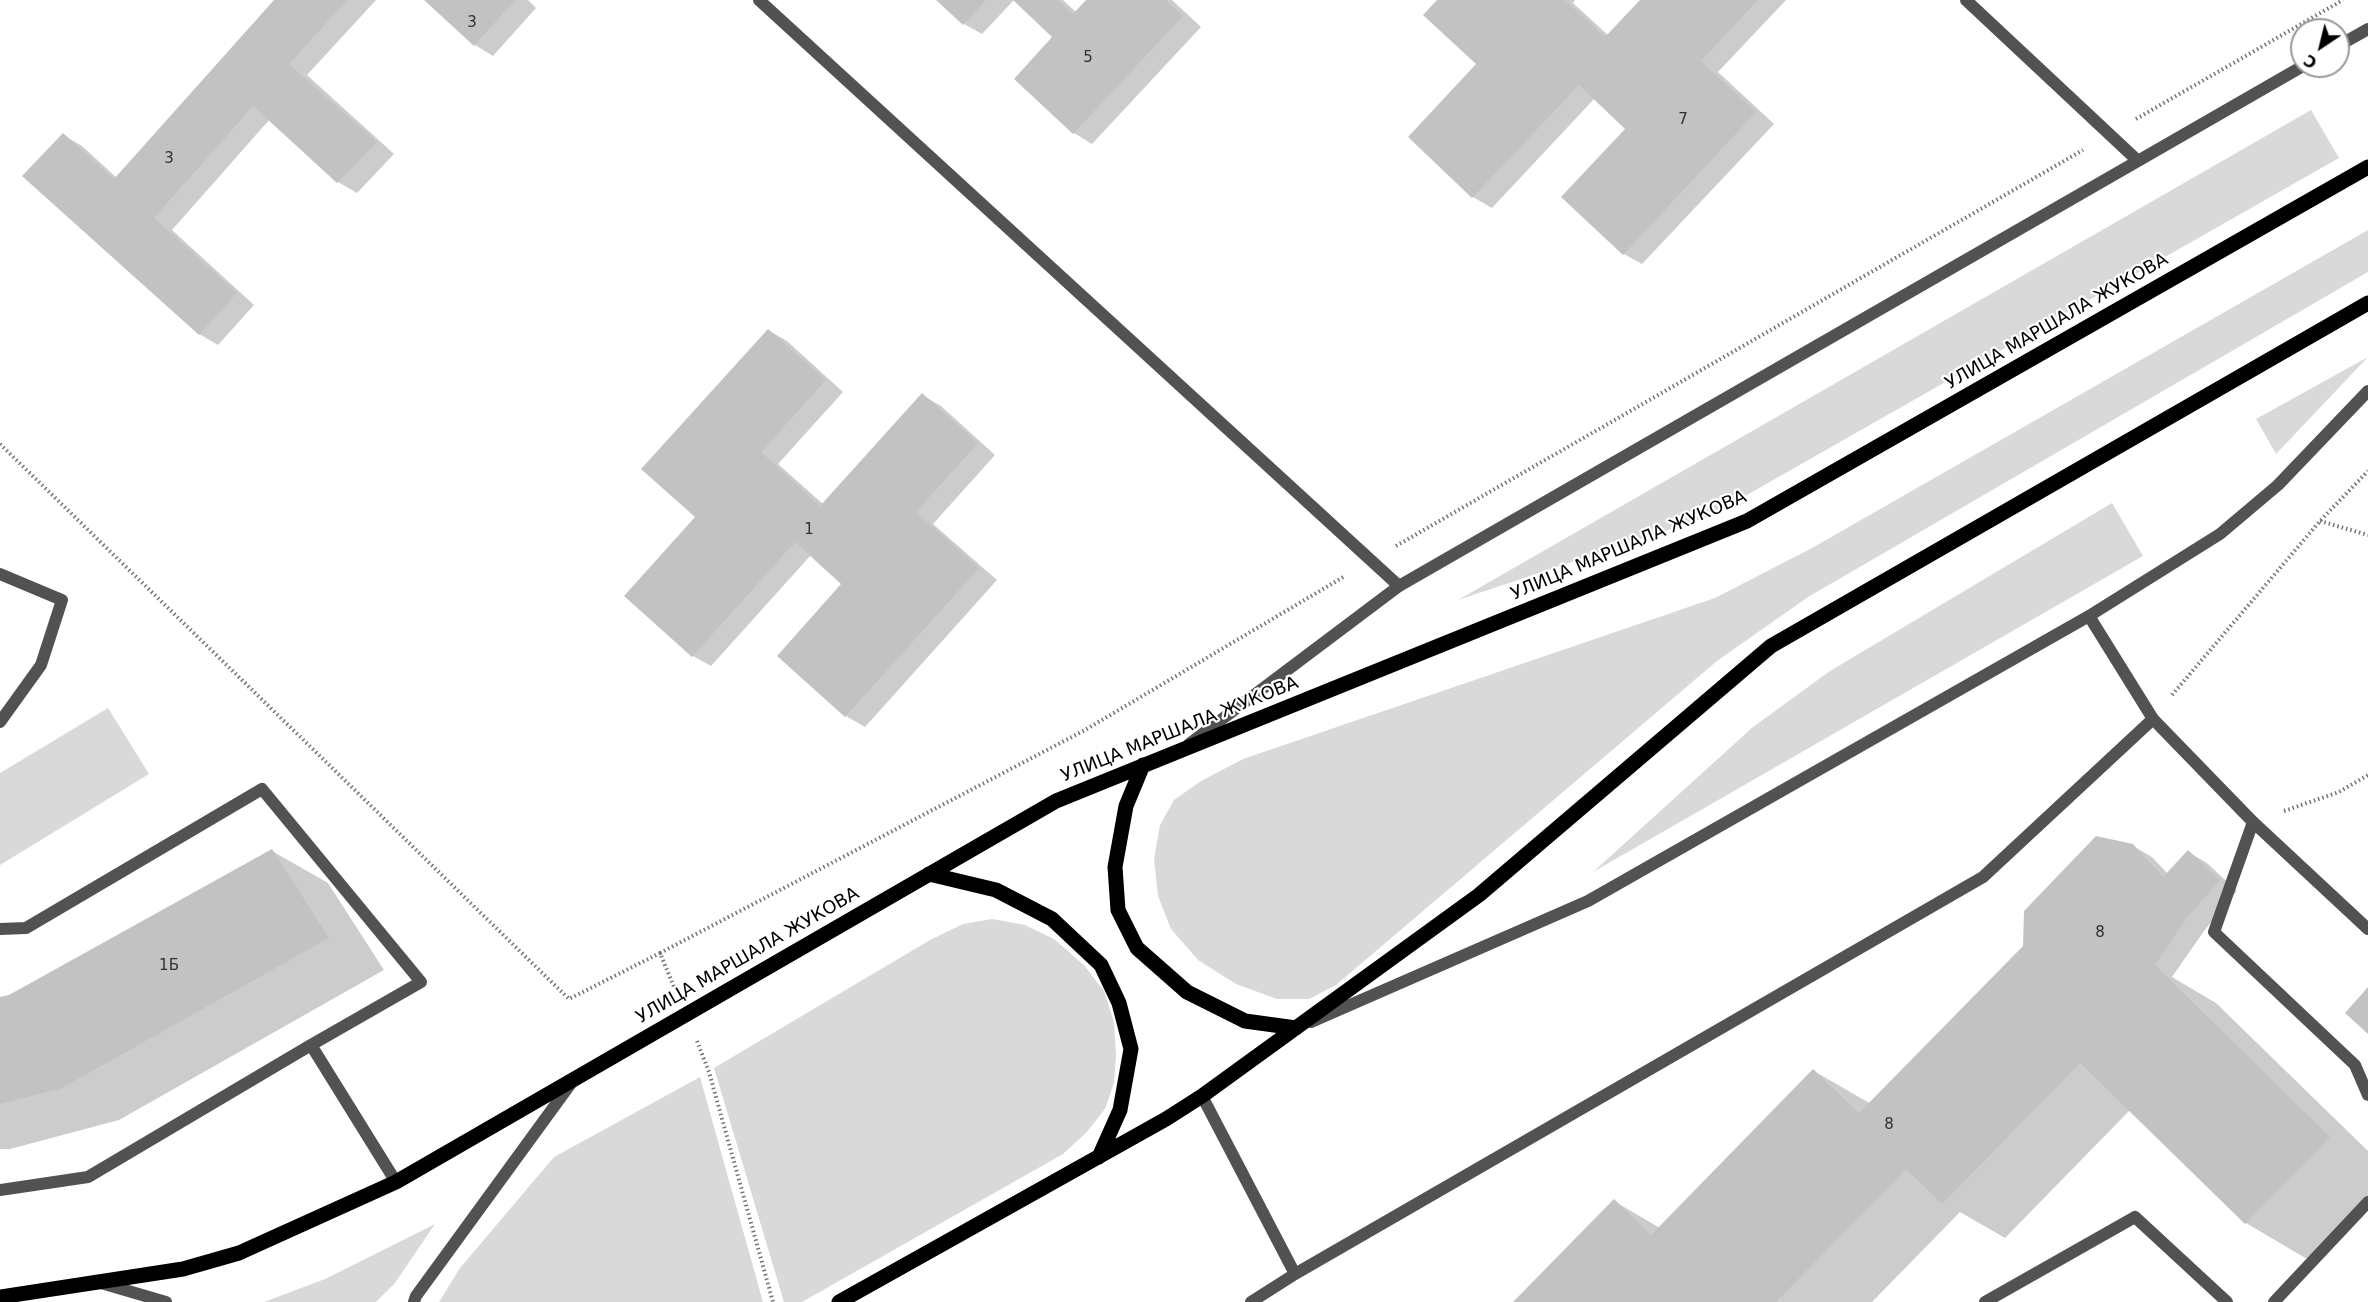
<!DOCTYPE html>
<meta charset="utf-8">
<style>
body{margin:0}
#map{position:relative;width:2368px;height:1302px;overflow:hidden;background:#fff;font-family:"DejaVu Sans",sans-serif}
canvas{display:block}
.north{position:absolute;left:2290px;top:18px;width:60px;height:60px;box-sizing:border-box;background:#fff;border:2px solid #999;border-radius:50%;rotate:215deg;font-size:16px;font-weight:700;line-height:24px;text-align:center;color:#000}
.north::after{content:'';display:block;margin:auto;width:21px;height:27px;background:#000;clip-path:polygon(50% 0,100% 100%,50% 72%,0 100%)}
</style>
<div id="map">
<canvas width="2368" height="1302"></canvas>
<div class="north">С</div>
</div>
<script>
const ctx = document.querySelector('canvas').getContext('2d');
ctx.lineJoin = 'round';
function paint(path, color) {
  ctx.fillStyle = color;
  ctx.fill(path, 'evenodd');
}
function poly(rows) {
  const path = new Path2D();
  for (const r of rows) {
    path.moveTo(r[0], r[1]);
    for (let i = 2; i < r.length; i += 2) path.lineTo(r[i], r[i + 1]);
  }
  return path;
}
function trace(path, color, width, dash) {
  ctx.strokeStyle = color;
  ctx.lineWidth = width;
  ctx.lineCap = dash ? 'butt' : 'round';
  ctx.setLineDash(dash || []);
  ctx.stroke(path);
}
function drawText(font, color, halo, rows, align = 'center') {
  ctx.font = font + ' "DejaVu Sans",sans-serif';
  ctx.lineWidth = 4.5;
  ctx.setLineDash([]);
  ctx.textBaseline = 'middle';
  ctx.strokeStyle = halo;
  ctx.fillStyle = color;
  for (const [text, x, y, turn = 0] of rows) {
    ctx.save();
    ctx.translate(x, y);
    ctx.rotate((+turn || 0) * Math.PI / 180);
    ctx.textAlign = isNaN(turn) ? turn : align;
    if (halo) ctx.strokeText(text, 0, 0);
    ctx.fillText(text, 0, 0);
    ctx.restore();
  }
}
paint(poly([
 [2311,110,2339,158,1710,516,1458,600],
 [2368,230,2368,272,1808,597,1717,661,1336,985,1309,999,1277,999,1236,984,1198,960,1171,929,1158,896,1154,859,1160,825,1174,800,1201,781,1243,759,1715,598,1812,548],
 [2368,357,2276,454,2256,419],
 [2112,503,2143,556,1593,872,1753,727,1830,671],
 [108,708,149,774,0,865,0,773],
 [992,919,1025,925,1054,939,1084,965,1104,991,1114,1022,1116,1056,1114,1083,1105,1109,1086,1133,1063,1154,802,1302,784,1302,714,1068,930,940,963,924],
 [700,1077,763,1302,439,1302,460,1268,554,1157],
 [435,1224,395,1283,376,1302,264,1302,325,1279]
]), '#d9d9d9');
paint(poly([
 [276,0,376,0,307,75,394,154,357,193,338,182,270,119,172,230,254,305,218,345,199,334,63,135,82,146,117,178],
 [427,0,528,0,536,8,493,56,475,45],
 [938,0,1014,0,982,34,964,24],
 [1015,0,1063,0,1076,12,1088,0,1172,0,1201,27,1092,144,1074,133,1055,37],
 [1439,0,1575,0,1573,3,1609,36,1642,0,1786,0,1718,72,1774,124,1642,264,1624,254,1627,128,1595,98,1492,208,1473,197,1478,64],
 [768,330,787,341,843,392,778,464,824,505,922,395,941,406,995,455,933,524,997,580,865,727,846,716,779,656,844,584,811,555,711,666,693,656,697,517],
 [2133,846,2152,857,2168,874,2188,852,2207,863,2237,891,2204,931,2172,977,2216,1003,2368,1151,2368,1197,2307,1259,2246,1223,2130,1110,2005,1238,1960,1212,1872,1302,1515,1302,1614,1201,1660,1228,1814,1071,1871,1104],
 [272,851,328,883,384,970,119,1120,10,1149,0,1149,0,998,10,996]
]), '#0003');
paint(poly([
 [274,0,347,0,289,64,377,142,337,183,253,106,154,218,237,293,199,335,22,176,63,133,114,179],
 [424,0,515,0,474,46],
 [936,0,986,0,963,25],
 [1013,0,1058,0,1073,14,1086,0,1166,0,1183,16,1073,134,1014,79,1052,37],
 [1437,0,1565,0,1605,37,1640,0,1758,0,1701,61,1756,112,1623,255,1561,197,1625,129,1579,85,1472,198,1408,137,1476,64,1423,15],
 [768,329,826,380,761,452,820,506,922,393,978,443,916,512,979,568,845,717,777,656,841,584,795,542,692,657,624,596,695,517,641,469],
 [2096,836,2133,844,2163,877,2188,850,2220,880,2185,920,2155,965,2330,1137,2245,1224,2080,1063,1942,1204,1906,1169,1776,1302,1513,1302,1614,1199,1651,1235,1813,1069,1859,1113,2023,946,2024,911],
 [272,849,329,938,62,1088,0,1104,0,997,9,995],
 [2368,987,2368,1034,2345,1013]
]), '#c2c2c2');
trace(poly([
 [2136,119,2343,0],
 [0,444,569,999,660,953,674,987],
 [2320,521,2368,535],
 [1396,546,2083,150],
 [2172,695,2320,521,2368,471],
 [2284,811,2339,792,2368,775],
 [660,953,1085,730,1345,576],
 [697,1041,709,1072,773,1302]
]), '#747474', 4, [1.5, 3]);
trace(poly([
 [759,0,1399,586,2303,66],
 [1966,0,2138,161],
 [2338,46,2368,29],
 [0,574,62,600,41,665,0,722],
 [2089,616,2153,719,2253,822,2368,929],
 [2253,822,2214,932,2355,1065,2368,1095],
 [0,929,26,928,262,789,421,982,311,1045],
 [1202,1096,1295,1274],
 [0,1190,88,1177,311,1045,396,1182],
 [101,1283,166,1302],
 [414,1302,416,1296,572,1082],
 [1251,1302,1295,1274,1983,877,2153,719],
 [1985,1302,2135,1217,2227,1302],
 [2274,1302,2368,1202]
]), '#525252', 12);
trace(poly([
 [1189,744,1399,586],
 [1311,1022,1588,901,2089,616,2220,534,2278,485,2368,391]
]), '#525252', 12);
trace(poly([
 [1143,765,1126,806,1115,867,1118,910,1137,948,1187,992,1245,1021,1296,1028],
 [929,874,996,890,1052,919,1101,965,1119,1003,1131,1049,1120,1110,1099,1157],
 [0,1297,183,1269,239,1253,396,1182,1056,801,1747,521,2368,167],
 [839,1302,1166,1119,1202,1096,1479,895,1771,646,2368,303]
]), '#000', 15);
drawText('15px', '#303030', null, [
 ["3",472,23],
 ["5",1088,58],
 ["7",1683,120],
 ["3",169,159],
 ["1",809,530],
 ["8",2100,933],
 ["1Б",169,966],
 ["8",1889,1125]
]);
drawText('18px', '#000', '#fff', [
 ["УЛИЦА МАРШАЛА ЖУКОВА",2057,322,-30],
 ["УЛИЦА МАРШАЛА ЖУКОВА",1629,546,-23],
 ["УЛИЦА МАРШАЛА ЖУКОВА",1180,730,-22],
 ["УЛИЦА МАРШАЛА ЖУКОВА",748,956,-30]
]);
</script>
